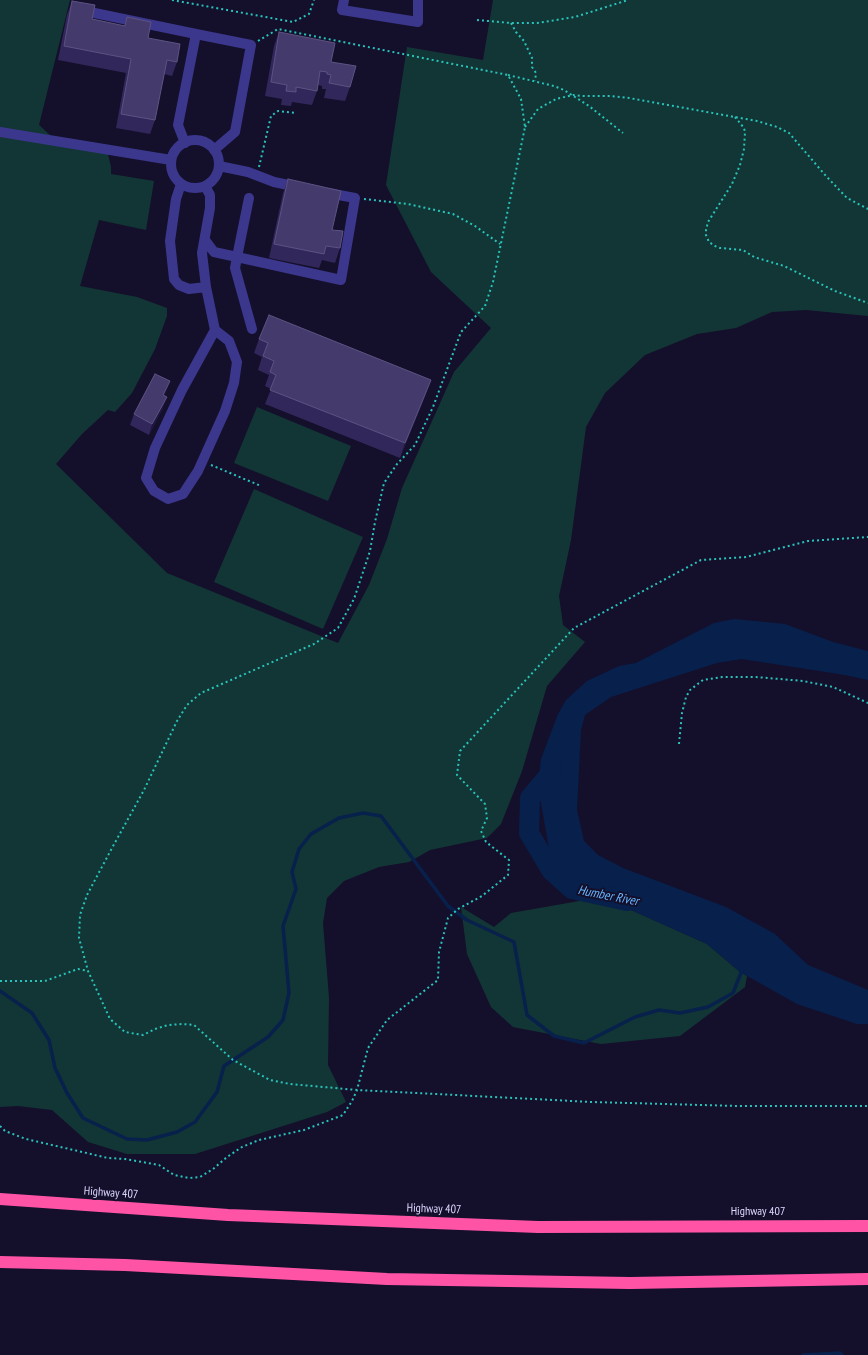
<!DOCTYPE html>
<style>
body{margin:0}
canvas{display:block;background:#140f2b}
</style>
<canvas width="868" height="1355"></canvas>
<script>
const ctx = document.querySelector('canvas').getContext('2d');
ctx.lineJoin = 'round';
function paint(path, color) {
  ctx.fillStyle = color;
  ctx.fill(path, 'evenodd');
}
function poly(rows) {
  const path = new Path2D();
  for (const r of rows) {
    if (r.length === 3) {
      path.moveTo(r[0] + r[2], r[1]);
      path.arc(r[0], r[1], r[2], 0, 2 * Math.PI);
      continue;
    }
    path.moveTo(r[0], r[1]);
    for (let i = 2; i < r.length; i += 2) path.lineTo(r[i], r[i + 1]);
  }
  return path;
}
function trace(path, color, width, dash) {
  ctx.strokeStyle = color;
  ctx.lineWidth = width;
  ctx.lineCap = dash ? 'butt' : 'round';
  ctx.setLineDash(dash || []);
  ctx.stroke(path);
}
function drawText(font, color, halo, rows, align = 'center') {
  ctx.font = font + ' "PT Sans Narrow",sans-serif';
  ctx.lineWidth = 4;
  ctx.setLineDash([]);
  ctx.textBaseline = 'middle';
  ctx.strokeStyle = halo;
  ctx.fillStyle = color;
  for (const [text, x, y, turn = 0] of rows) {
    ctx.save();
    ctx.translate(x, y);
    ctx.rotate((+turn || 0) * Math.PI / 180);
    ctx.textAlign = isNaN(turn) ? turn : align;
    if (halo) ctx.strokeText(text, 0, 0);
    ctx.fillText(text, 0, 0);
    ctx.restore();
  }
}
paint(poly([
 [0,0,70,0,39,125,51,136,107,150,111,167,111,174,154,181,146,230,99,220,80,286,137,297,167,308,167,316,155,349,132,393,115,412,108,410,82,434,56,464,167,573,338,643,369,585,387,539,402,488,454,372,491,328,431,272,386,185,407,47,483,60,493,0,868,0,868,316,806,310,772,312,736,328,697,334,645,355,605,393,586,427,571,540,559,596,563,625,585,642,547,686,522,771,501,824,487,838,430,850,409,862,379,867,344,881,327,898,323,923,329,998,328,1065,346,1102,327,1112,195,1154,127,1154,88,1142,52,1110,18,1106,0,1107],
 [257,407,351,446,328,501,234,463],
 [254,489,363,537,323,629,214,582],
 [602,897,707,944,740,972,747,976,745,987,680,1036,601,1044,513,1027,491,1007,467,954,461,907,494,927,511,913]
]), '#123635');
paint(poly([
 [734,619,785,624,833,642,868,651,868,680,845,675,742,659,717,663,611,697,585,715,581,730,577,810,584,841,598,855,623,868,726,907,775,934,808,965,868,990,868,1024,857,1024,797,1004,740,972,707,944,602,897,552,866,538,786,541,759,558,714,566,700,587,681,619,666,636,663,714,623]
]), '#07204c');
trace(poly([
 [0,991,32,1013,49,1040,55,1068,67,1093,83,1118,127,1139,147,1140,177,1132,195,1122,217,1092,224,1066,268,1037,283,1020,289,993,283,926,296,889,292,872,299,849,311,834,339,818,363,813,381,816,448,906,467,920,514,942,527,1015,554,1036,584,1043,635,1017,659,1010,680,1013,708,1007,733,993,743,968],
 [803,1355,840,1353,842,1355]
]), '#07204c', 3.5);
trace(poly([
 [552,765,551,773,530,798,529,833,551,870,572,889,627,901]
]), '#07204c', 20);
trace(poly([
 [172,0,293,22,309,14,314,0],
 [477,20,511,23,537,23,575,17,628,0],
 [511,23,516,32,524,41,532,58,532,67,536,73,535,81],
 [258,41,278,29,508,75,521,99,525,127,493,282,485,306,461,332,433,407,415,445,397,464,384,483,375,522,370,551,354,599,338,628,314,644,201,693,187,705,177,721,144,790,112,848,87,895,80,915,79,938,88,971,110,1019,125,1032,143,1035,155,1029,168,1025,182,1024,194,1025,233,1060,270,1080,290,1084,357,1090,592,1102,738,1106,868,1106],
 [508,75,554,86,564,90,589,106,623,133],
 [735,117,744,128,745,132,744,149,740,165,732,184,708,222,706,230,706,235,709,242,715,246,720,248,743,250,754,257,784,266,835,291,868,303],
 [525,127,538,109,556,99,573,95,581,96,611,96,629,98,757,121,777,127,789,133,826,176,847,198,868,209],
 [259,167,271,116,278,111,296,113],
 [364,199,408,204,453,214,475,226,500,244],
 [211,465,261,486],
 [679,744,682,713,686,697,690,690,703,680,722,677,756,677,803,681,833,687,868,703],
 [0,981,45,981,78,969,88,971],
 [0,1126,5,1131,26,1139,108,1158,125,1159,159,1165,174,1175,189,1178,200,1177,213,1169,227,1157,242,1147,259,1140,304,1130,343,1115,352,1101,357,1090,368,1048,387,1020,438,980,439,952,448,918,458,909,482,896,508,875,509,860,486,842,481,831,487,818,485,804,457,775,460,751,574,628,701,560,746,557,808,541,868,537]
]), '#28c4bb', 2, [2, 3]);
trace(poly([
 [344,0,342,10,418,22,418,0],
 [80,10,196,34,178,125,185,143],
 [196,34,251,45,235,132,214,150],
 [0,132,171,160],
 [195,164,24],
 [219,166,248,172,274,182,298,187],
 [181,184,176,199,170,241,174,279,179,285,189,289,206,287],
 [205,186,210,195,210,208,202,253,206,287,215,330,229,341,237,362,234,383,225,411,198,471,183,494,168,499,154,491,146,478,155,448,182,390,215,330],
 [249,198,237,257,341,280,355,198,328,193],
 [205,240,214,252,237,257,235,268,252,329]
]), '#3b378d', 10);
trace(poly([
 [0,1199,228,1215,538,1227,868,1226],
 [0,1262,125,1265,387,1279,630,1283,868,1279]
]), '#ff54a6', 12);
paint(poly([
 [72,1,92,19,124,26,127,17,148,38,177,62,172,76,164,74,155,120,150,134,116,128,126,73,58,60,67,15],
 [279,32,331,62,350,87,345,101,324,98,326,89,322,89,322,86,318,85,317,91,312,105,292,102,291,106,281,105,282,99,265,96,274,46],
 [288,179,332,230,340,248,335,263,322,260,319,268,269,258,283,193],
 [259,339,426,394,400,458,265,404,271,389,265,386,269,375,258,370,262,357,254,353],
 [166,392,164,396,163,408,149,435,130,425,134,414]
]), '#32275a');
paint(poly([
 [431,380,426,394,400,458,405,443],
 [170,381,166,392,159,406,163,395],
 [167,397,163,408,149,435,152,424]
]), '#1e1640');
const building = poly([
 [72,1,95,5,92,19,125,26,127,17,151,22,148,38,180,44,177,62,167,60,155,120,121,114,131,59,64,46,72,1],
 [279,32,335,43,331,62,356,66,350,87,329,83,331,75,327,74,327,72,320,71,317,91,296,87,296,92,286,91,287,85,271,82,279,32],
 [288,179,341,191,332,230,343,231,340,248,326,246,324,254,274,244,288,179],
 [269,315,431,380,405,443,270,390,276,375,270,372,274,361,263,356,268,343,259,339,269,315],
 [155,374,170,381,163,395,167,397,152,424,134,414,155,374]
]);
paint(building, '#443a6c');
trace(building, '#5c5383', 1);
drawText('12px', '#ded9ff', '#140f2b', [
 ["Highway 407",111,1193,4],
 ["Highway 407",434,1209,2],
 ["Highway 407",758,1212]
]);
drawText('italic 13px', '#67b8ff', '#140f2b', [
 ["Humber River",608,896,11]
]);
</script>
